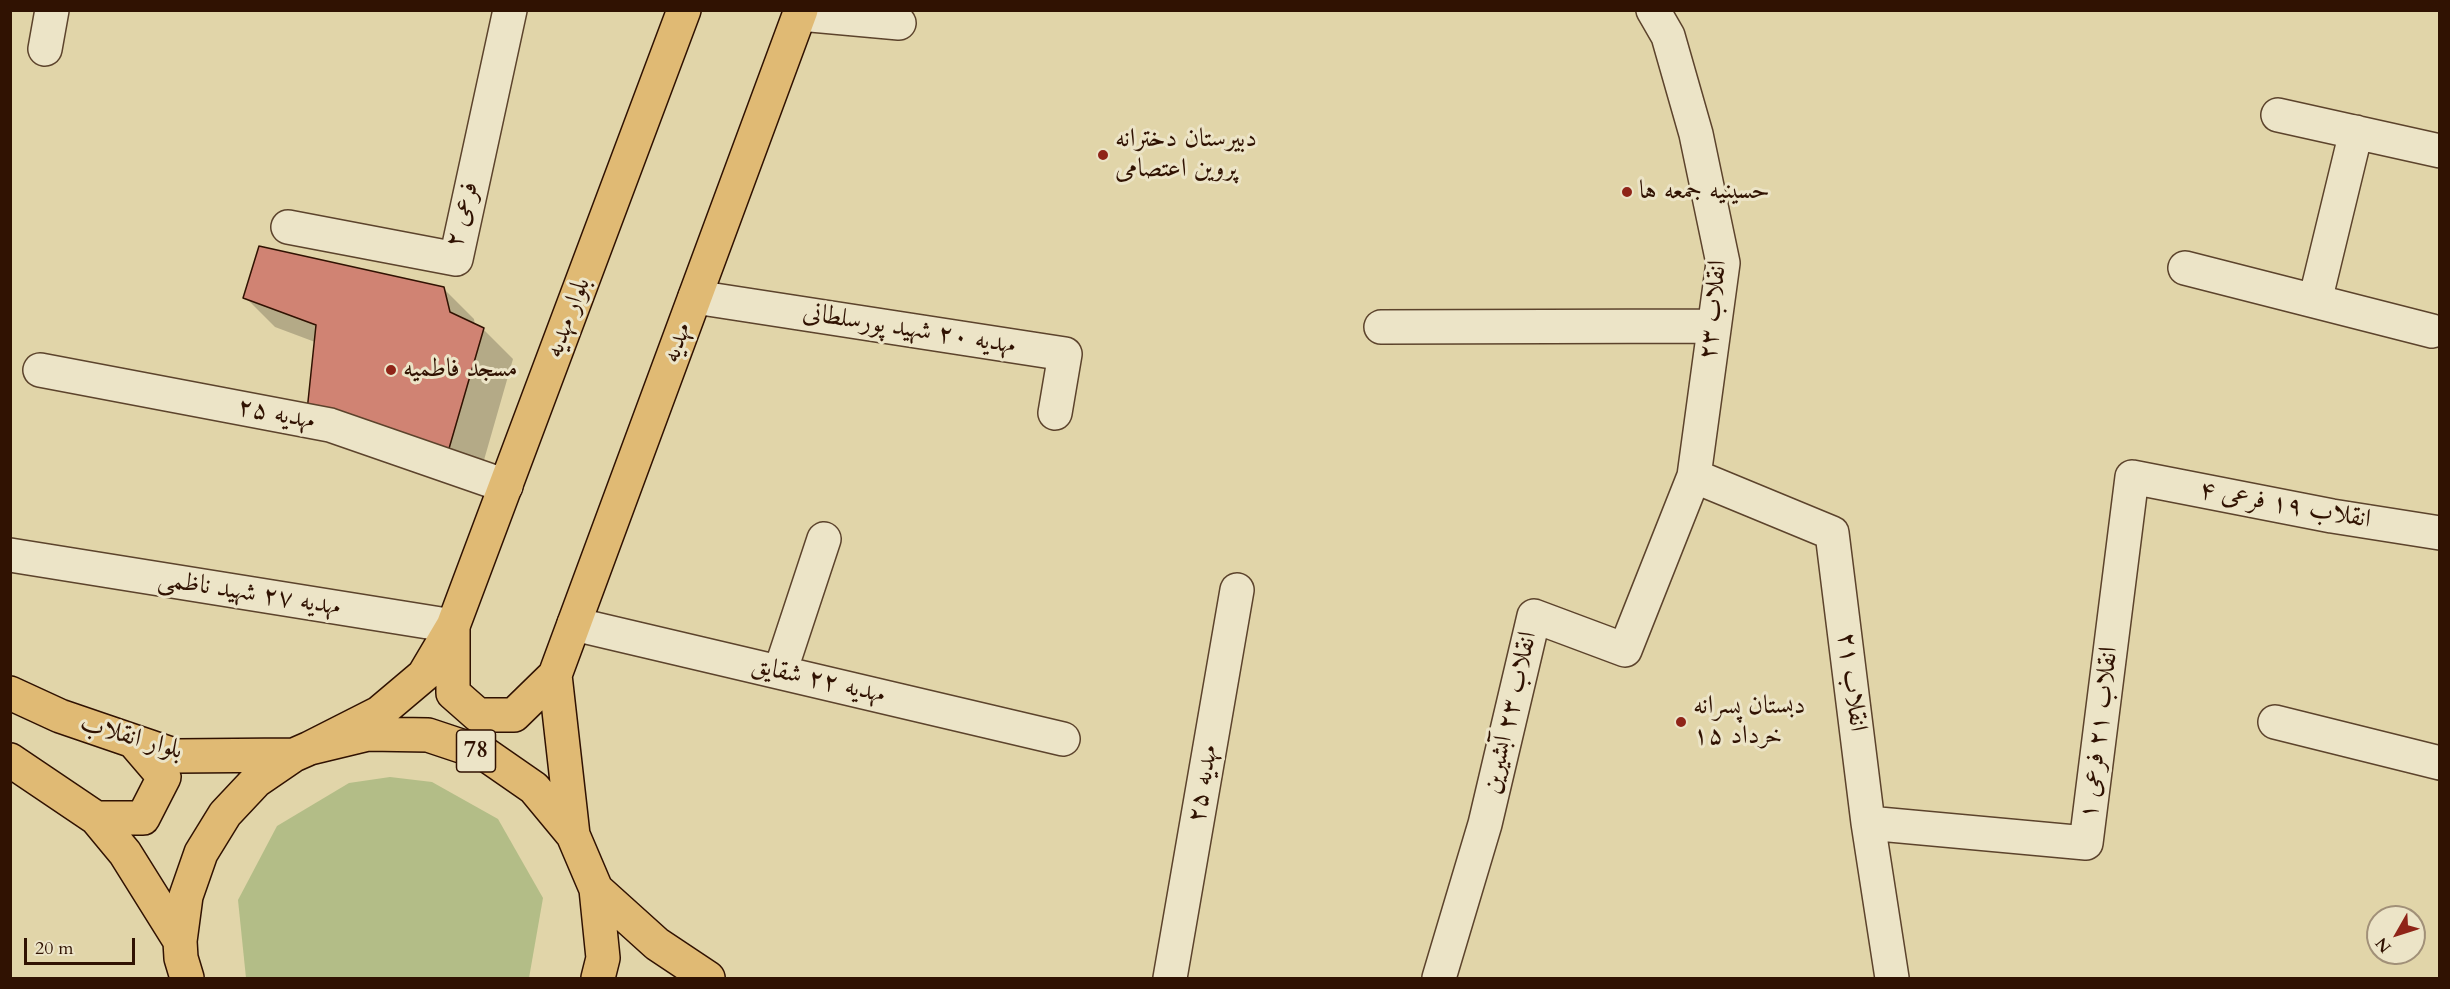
<!DOCTYPE html>
<meta charset="utf-8">
<style>
body{margin:0}
#map{position:relative;width:2450px;height:989px;overflow:hidden;background:#e1d5a9;font-family:Cardo,serif}
canvas{display:block}
.frame{position:absolute;inset:0;border:12px solid #301202;pointer-events:none}
.north{position:absolute;left:2366px;top:905px;width:60px;height:60px;box-sizing:border-box;background:#ece4c7;border:2px solid #a19078;border-radius:50%;rotate:231deg;font-size:16px;font-weight:700;line-height:24px;text-align:center;color:#301202}
.north::after{content:'';display:block;margin:auto;width:21px;height:27px;background:#8f2418;clip-path:polygon(50% 0,100% 100%,50% 72%,0 100%)}
.scale{position:absolute;left:24px;top:938px;width:111px;height:27px;box-sizing:border-box;border:3px solid #301202;border-top:0;padding-left:8px;font-size:18px;line-height:21px;white-space:nowrap;color:#301202;-webkit-text-stroke:4px #ece4c7;paint-order:stroke}
</style>
<div id="map">
<canvas width="2450" height="989"></canvas>
<div class="frame"></div>
<div class="north">N</div>
<div class="scale">20 m</div>
</div>
<script>
const ctx = document.querySelector('canvas').getContext('2d');
ctx.lineJoin = 'round';
function paint(path, color) {
  ctx.fillStyle = color;
  ctx.fill(path, 'evenodd');
}
function poly(rows) {
  const path = new Path2D();
  for (const r of rows) {
    path.moveTo(r[0], r[1]);
    for (let i = 2; i < r.length; i += 2) path.lineTo(r[i], r[i + 1]);
  }
  return path;
}
function trace(path, color, width, dash) {
  ctx.strokeStyle = color;
  ctx.lineWidth = width;
  ctx.lineCap = dash ? 'butt' : 'round';
  ctx.setLineDash(dash || []);
  ctx.stroke(path);
}
function drawText(font, color, halo, rows, align = 'center') {
  ctx.font = font + ' Cardo,Amiri,serif';
  ctx.lineWidth = 6;
  ctx.setLineDash([]);
  ctx.textBaseline = 'middle';
  ctx.strokeStyle = halo;
  ctx.fillStyle = color;
  for (const [text, x, y, turn = 0] of rows) {
    ctx.save();
    ctx.translate(x, y);
    ctx.rotate((+turn || 0) * Math.PI / 180);
    ctx.textAlign = isNaN(turn) ? turn : align;
    if (halo) ctx.strokeText(text, 0, 0);
    ctx.fillText(text, 0, 0);
    ctx.restore();
  }
}
paint(poly([
 [390,777,432,782,498,819,543,898,529,978,246,978,238,900,277,826,349,783]
]), '#b3bd87');
paint(poly([
 [443,288,474,319,475,326,483,329,513,359,478,481,315,342,275,327,245,297]
]), '#0003');
const building = poly([
 [259,246,444,287,450,312,484,328,448,452,307,411,316,325,243,298,259,246]
]);
paint(building, '#d08373');
trace(building, '#301202', 1.5);
const minor = poly([
 [800,14,899,23],
 [45,49,52,10],
 [2278,115,2440,151],
 [288,227,456,259,510,10],
 [2185,268,2432,331],
 [695,297,1065,354,1055,413],
 [2315,301,2356,132],
 [1381,327,1714,326],
 [40,370,330,425,506,486],
 [1694,476,1832,533,1868,823,1892,978],
 [10,555,453,626],
 [574,624,1063,739],
 [780,672,824,539],
 [2275,722,2440,763],
 [1868,823,2086,843,2132,477,2332,516,2440,533],
 [1170,978,1237,590],
 [1439,978,1485,824,1534,616,1625,650,1694,476,1723,263,1696,134,1668,36,1653,10]
]);
const major = poly([
 [453,626,453,693,478,715,514,715,555,675,801,10],
 [555,675,573,835],
 [10,693,60,716,177,756,294,755],
 [310,748,379,713,424,675,453,626,684,10],
 [10,760,96,818,125,853,180,941],
 [96,818,143,818,164,777,134,742],
 [596,889,657,944,708,978],
 [187,978,181,958,180,941,186,896,201,853,225,814,256,781,294,755,310,748,368,734,428,735,485,754,534,788,573,835,596,889,603,958,598,978]
]);
trace(minor, '#5c432c', 36);
trace(major, '#301202', 36);
trace(minor, '#ece4c7', 33);
trace(major, '#e0ba74', 33);
for (const [x, y, r, color] of [
 [1103,155,6,"#8f2418"],
 [1627,192,6,"#8f2418"],
 [391,370,6,"#8f2418"],
 [1681,722,6,"#8f2418"]
]) {
  const dot = new Path2D();
  dot.arc(x, y, r, 0, 2 * Math.PI);
  ctx.fillStyle = color;
  ctx.fill(dot);
  trace(dot, '#ece4c7', 2);
}
for (const [x, y, w] of [
 [476,751,39]
]) {
  const box = new Path2D();
  box.roundRect(x - w / 2, y - 21, w, 42, 4.5);
  ctx.fillStyle = '#ece4c7';
  ctx.fill(box);
  trace(box, '#301202', 1.5);
}
drawText('bold 24px', '#301202', null, [
 ["78",476,751]
]);
drawText('26px', '#301202', '#ece4c7', [
 ["دبیرستان دخترانه",1115,140],
 ["پروین اعتصامی",1115,170],
 ["حسینیه جمعه ها",1639,192],
 ["مسجد فاطمیه",403,370],
 ["دبستان پسرانه",1693,707],
 ["۱۵ خرداد",1693,737]
], 'left');
drawText('26px', '#301202', '#ece4c7', [
 ["فرعی ۲",463,215,-75],
 ["انقلاب ۲۳",1714,310,-84],
 ["بلوار مهدیه",569,318,-69],
 ["مهدیه ۲۰ شهید پورسلطانی",909,330,9],
 ["مهدیه",678,343,-70],
 ["مهدیه ۲۵",276,415,11],
 ["انقلاب ۱۹ فرعی ۴",2285,506,10],
 ["مهدیه ۲۷ شهید ناظمی",249,594,9],
 ["مهدیه ۲۲ شقایق",818,681,13],
 ["انقلاب ۲۱",1851,682,83],
 ["انقلاب ۲۳ آبشیرین",1511,713,-77],
 ["انقلاب ۲۱ فرعی ۱",2100,733,-83],
 ["بلوار انقلاب",131,738,16],
 ["مهدیه ۲۵",1204,784,-80]
]);
</script>
